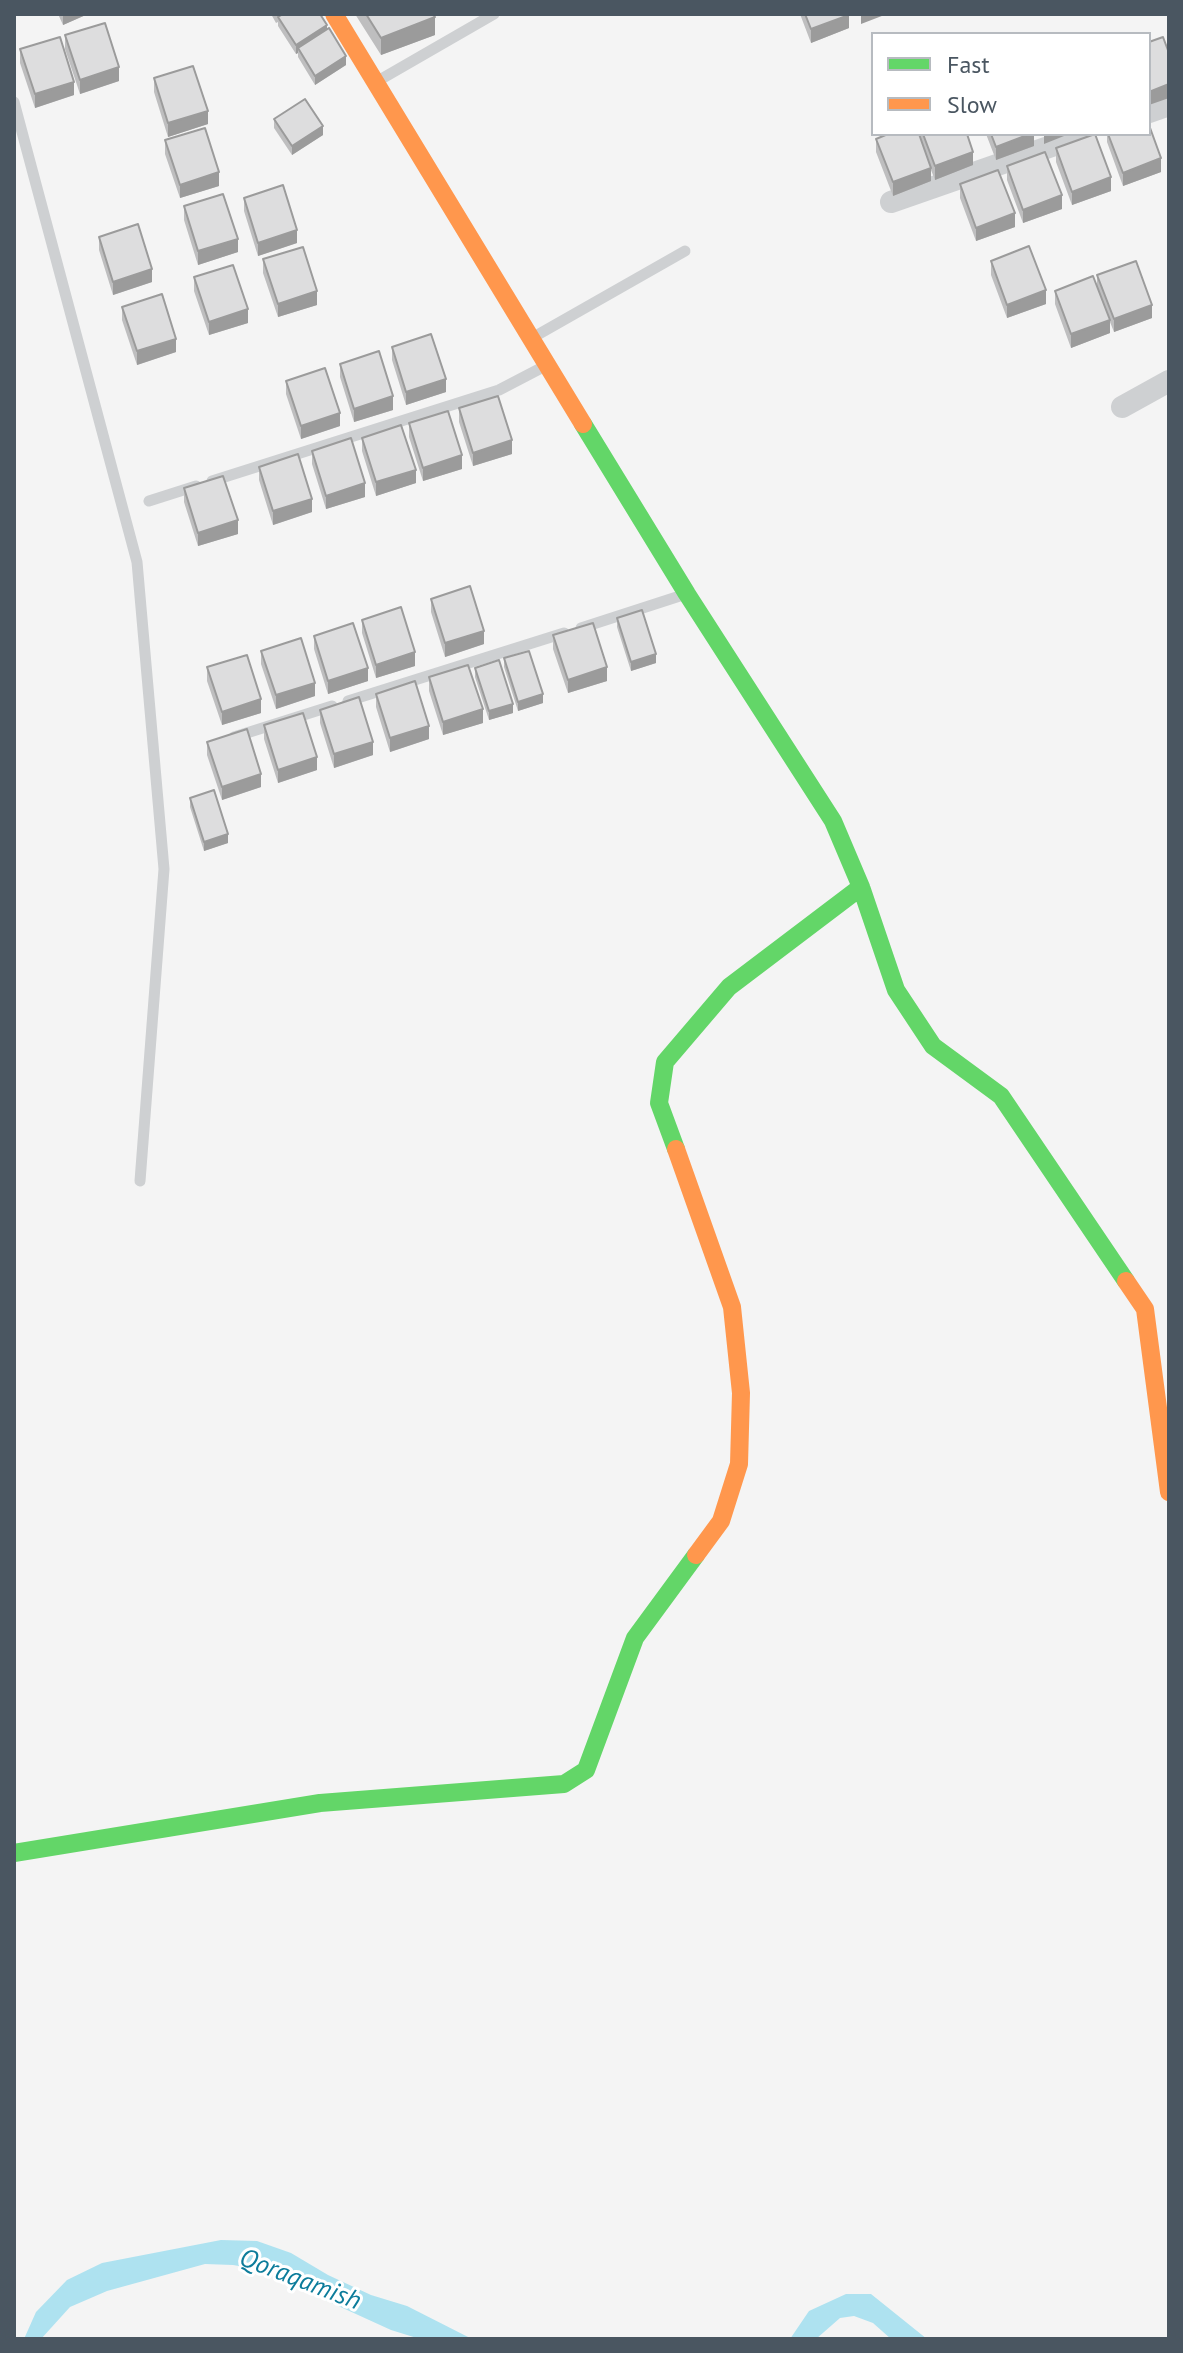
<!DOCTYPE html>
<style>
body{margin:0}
#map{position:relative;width:1183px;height:2353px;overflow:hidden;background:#f4f4f4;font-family:"PT Sans",sans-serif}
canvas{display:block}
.frame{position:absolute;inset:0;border:16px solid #4a5661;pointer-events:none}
.legend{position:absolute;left:871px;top:32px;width:280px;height:104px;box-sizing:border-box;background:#fff;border:2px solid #b7bbc0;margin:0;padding:10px 14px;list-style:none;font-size:24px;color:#4a5661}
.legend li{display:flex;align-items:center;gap:16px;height:40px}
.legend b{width:40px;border:2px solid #b7bbc0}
</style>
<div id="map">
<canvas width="1183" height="2353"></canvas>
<div class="frame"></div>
<ul class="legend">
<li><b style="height:10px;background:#63d668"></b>Fast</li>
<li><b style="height:10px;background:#ff974d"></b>Slow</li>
</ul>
</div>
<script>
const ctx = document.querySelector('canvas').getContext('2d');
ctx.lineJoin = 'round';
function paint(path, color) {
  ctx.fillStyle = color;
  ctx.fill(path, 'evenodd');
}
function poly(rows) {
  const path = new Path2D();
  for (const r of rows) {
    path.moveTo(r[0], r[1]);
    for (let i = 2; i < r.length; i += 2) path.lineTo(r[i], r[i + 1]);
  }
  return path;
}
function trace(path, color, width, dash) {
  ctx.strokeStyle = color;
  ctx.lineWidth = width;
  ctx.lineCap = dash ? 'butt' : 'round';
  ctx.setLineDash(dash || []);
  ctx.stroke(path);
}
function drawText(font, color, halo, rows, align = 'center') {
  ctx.font = font + ' "PT Sans",sans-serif';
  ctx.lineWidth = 6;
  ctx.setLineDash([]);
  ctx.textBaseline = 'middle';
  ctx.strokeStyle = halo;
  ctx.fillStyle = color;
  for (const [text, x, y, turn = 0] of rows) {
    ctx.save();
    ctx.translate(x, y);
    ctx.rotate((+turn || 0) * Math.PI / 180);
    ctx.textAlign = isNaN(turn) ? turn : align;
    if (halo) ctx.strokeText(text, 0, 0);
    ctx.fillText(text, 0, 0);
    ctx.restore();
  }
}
paint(poly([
 [221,2240,257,2241,291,2253,328,2275,371,2295,407,2306,472,2339,420,2339,391,2330,323,2299,275,2272,233,2265,205,2264,107,2291,70,2307,41,2339,24,2339,36,2312,67,2280,102,2263],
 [846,2294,871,2294,927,2339,891,2339,873,2323,854,2316,840,2318,816,2339,790,2339,809,2311]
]), '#aee2f0');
trace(poly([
 [376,82,494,14],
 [14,102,137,562,164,869,140,1181],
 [532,338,685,251],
 [212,481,499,390,547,365],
 [149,501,196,486],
 [581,628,686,594],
 [348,701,564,633],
 [234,737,332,706]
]), '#ced0d2', 11);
trace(poly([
 [1149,112,1169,105],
 [891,202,1086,134],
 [1122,407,1169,381]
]), '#ced0d2', 22);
trace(poly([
 [583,424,687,594,833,821,861,887,896,990,933,1046,1001,1096,1126,1281],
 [676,1149,659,1103,665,1062,729,987,861,887],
 [14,1853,320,1803,564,1784,586,1770,635,1638,696,1555]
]), '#63d668', 18);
trace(poly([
 [334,14,583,424],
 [676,1149,732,1307,741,1393,739,1464,721,1521,696,1555],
 [1126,1281,1145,1309,1169,1492]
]), '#ff974d', 18);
paint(poly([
 [58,14,88,14,63,25],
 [271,14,320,14,346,65,315,85,298,57,298,53,296,54,278,26,278,22,276,23],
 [355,14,433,14,435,35,381,55],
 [800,14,849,14,849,28,811,43],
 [65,35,119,81,80,94,65,49],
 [20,49,74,95,35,108,20,63],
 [154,78,208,124,168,137,154,92],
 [274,119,323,135,292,155,274,128],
 [888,134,967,134,973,165,935,180,931,170,931,181,893,196,876,152,876,139],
 [986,134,1034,134,1034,146,996,160],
 [1107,134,1149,134,1161,172,1123,186,1107,142],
 [165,140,219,186,180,198,165,154],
 [1056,148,1111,191,1072,205,1056,162],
 [1007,166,1062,209,1023,223,1007,180],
 [960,184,1015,227,976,241,960,198],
 [244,198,297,243,258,256,244,211],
 [184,206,238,252,198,265,184,220],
 [99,237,152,282,113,295,99,250],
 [263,259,317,305,278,317,263,273],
 [991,261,1046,304,1007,318,991,275],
 [1097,275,1152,318,1114,332,1110,322,1110,333,1071,348,1055,304,1055,291,1097,287],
 [194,277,248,323,209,335,194,291],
 [122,307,176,352,137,365,122,320],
 [392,347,446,392,406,405,392,360],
 [340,364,393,410,354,422,340,377],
 [286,381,340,426,301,439,286,394],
 [459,408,512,454,473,466,459,422],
 [409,423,462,469,423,481,409,437],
 [362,438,416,483,376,496,362,451],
 [312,451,365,497,326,509,312,464],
 [259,467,312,512,273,525,259,480],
 [184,488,238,534,198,546,184,502],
 [431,599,484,644,445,657,431,612],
 [617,618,656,663,631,671,617,627],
 [362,620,415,666,376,678,362,633],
 [553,635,607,681,568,693,553,649],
 [314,636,368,681,328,694,314,649],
 [261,651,315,696,276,709,261,664],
 [504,658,543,703,518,711,504,667],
 [207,667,261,713,222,725,207,681],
 [475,668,513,713,489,720,475,677],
 [429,677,483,723,443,735,429,691],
 [376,694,429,739,390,752,376,707],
 [320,710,373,755,334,768,320,723],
 [264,725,317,770,278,783,264,739],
 [207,742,261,787,222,800,207,755],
 [190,798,228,843,204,851,190,807]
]), '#bebebf');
paint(poly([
 [68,14,88,14,63,25,63,16],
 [861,14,887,14,861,24],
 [849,15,849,28,811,43,811,29],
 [435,17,435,35,381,55,381,38],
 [327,25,327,34,298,48,298,53,296,54,296,45],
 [346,56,346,65,315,85,315,76],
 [119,67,119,81,80,94,80,80],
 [74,82,74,95,35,108,35,94],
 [1169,84,1169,98,1149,105,1149,92],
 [208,111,208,124,168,137,168,123],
 [323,126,323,135,292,155,292,146],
 [1030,134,1034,134,1034,146,996,160,996,147],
 [1044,134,1069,134,1044,144],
 [973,152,973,165,935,180,935,166],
 [1161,158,1161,172,1123,186,1123,173],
 [931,168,931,181,893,196,893,182],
 [219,172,219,186,180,198,180,185],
 [1111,177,1111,191,1072,205,1072,192],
 [1062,195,1062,209,1023,223,1023,210],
 [1015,213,1015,227,976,241,976,228],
 [297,230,297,243,258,256,258,243],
 [238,239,238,252,198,265,198,251],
 [152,269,152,282,113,295,113,282],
 [1046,290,1046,304,1007,318,1007,305],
 [317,291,317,305,278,317,278,304],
 [1152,305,1152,318,1114,332,1114,319],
 [248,309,248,323,209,335,209,322],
 [1110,320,1110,333,1071,348,1071,334],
 [176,339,176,352,137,365,137,351],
 [446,379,446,392,406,405,406,392],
 [393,396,393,410,354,422,354,409],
 [340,413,340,426,301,439,301,426],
 [512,440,512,454,473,466,473,453],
 [462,455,462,469,423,481,423,468],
 [416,470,416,483,376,496,376,482],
 [365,483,365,497,326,509,326,496],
 [312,499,312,512,273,525,273,511],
 [238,520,238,534,198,546,198,533],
 [484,631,484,644,445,657,445,643],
 [415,652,415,666,376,678,376,665],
 [656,654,656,663,631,671,631,662],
 [607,667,607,681,568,693,568,680],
 [368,668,368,681,328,694,328,681],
 [315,683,315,696,276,709,276,695],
 [543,694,543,703,518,711,518,702],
 [261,699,261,713,222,725,222,712],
 [513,704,513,713,489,720,489,711],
 [483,709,483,723,443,735,443,722],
 [429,726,429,739,390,752,390,738],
 [373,742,373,755,334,768,334,754],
 [317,757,317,770,278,783,278,770],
 [261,774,261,787,222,800,222,787],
 [228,834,228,843,204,851,204,842]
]), '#9b9b9b');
const building = poly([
 [283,14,320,14,327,25,296,45,278,17,283,14],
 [366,14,433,14,435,17,381,38,366,14],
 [805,14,849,14,849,15,811,29,805,14],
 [105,23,119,67,80,80,65,35,105,23],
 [329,28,346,56,315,76,298,48,329,28],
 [60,37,74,82,35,94,20,49,60,37],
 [1163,37,1169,53,1169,84,1149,92,1149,42,1163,37],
 [193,66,208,111,168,123,154,78,193,66],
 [305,99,323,126,292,146,274,119,305,99],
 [1149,125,1161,158,1123,173,1108,134,1149,134,1149,125],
 [205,128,219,172,180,185,165,140,205,128],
 [888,134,919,134,931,168,893,182,876,139,888,134],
 [923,134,967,134,973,152,935,166,923,134],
 [991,134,1030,134,996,147,991,134],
 [1095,134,1111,177,1072,192,1056,148,1095,134],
 [1045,152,1062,195,1023,210,1007,166,1045,152],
 [998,170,1015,213,976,228,960,184,998,170],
 [283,185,297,230,258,243,244,198,283,185],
 [223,194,238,239,198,251,184,206,223,194],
 [138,224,152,269,113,282,99,237,138,224],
 [1029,246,1046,290,1007,305,991,261,1029,246],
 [303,247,317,291,278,304,263,259,303,247],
 [1136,261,1152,305,1114,319,1097,275,1136,261],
 [233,265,248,309,209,322,194,277,233,265],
 [1093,276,1110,320,1071,334,1055,291,1093,276],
 [162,294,176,339,137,351,122,307,162,294],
 [431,334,446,379,406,392,392,347,431,334],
 [379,351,393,396,354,409,340,364,379,351],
 [325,368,340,413,301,426,286,381,325,368],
 [498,396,512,440,473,453,459,408,498,396],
 [448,411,462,455,423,468,409,423,448,411],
 [401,425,416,470,376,482,362,438,401,425],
 [351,438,365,483,326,496,312,451,351,438],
 [298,454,312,499,273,511,259,467,298,454],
 [223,476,238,520,198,533,184,488,223,476],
 [470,586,484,631,445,643,431,599,470,586],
 [401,607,415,652,376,665,362,620,401,607],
 [642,610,656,654,631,662,617,618,642,610],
 [353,623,368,668,328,681,314,636,353,623],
 [593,623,607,667,568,680,553,635,593,623],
 [301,638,315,683,276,695,261,651,301,638],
 [529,651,543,694,518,702,504,658,529,651],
 [247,655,261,699,222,712,207,667,247,655],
 [499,660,513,704,489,711,475,668,499,660],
 [468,665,483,709,443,722,429,677,468,665],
 [415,681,429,726,390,738,376,694,415,681],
 [359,697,373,742,334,754,320,710,359,697],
 [303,713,317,757,278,770,264,725,303,713],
 [247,729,261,774,222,787,207,742,247,729],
 [214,790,228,834,204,842,190,798,214,790]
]);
paint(building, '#ddddde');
trace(building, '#9b9b9b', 2);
drawText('italic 26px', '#0c7c9b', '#fff', [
 ["Qoraqamish",300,2280,21]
]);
</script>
